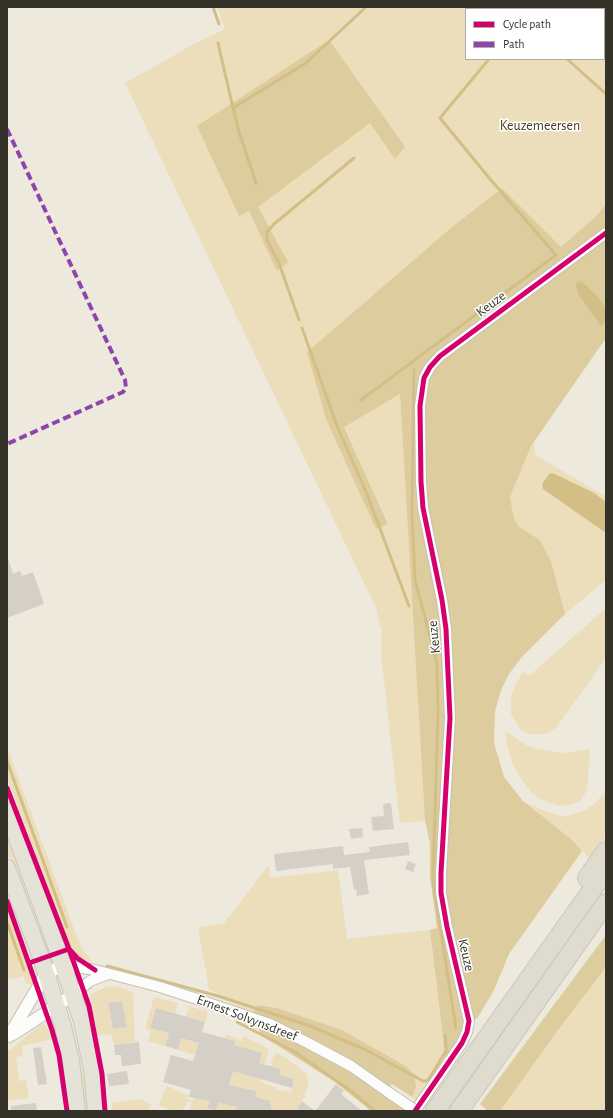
<!DOCTYPE html>
<style>
body{margin:0}
#map{position:relative;width:613px;height:1118px;overflow:hidden;background:#eee9dd;font-family:"Alegreya Sans",sans-serif}
canvas{display:block}
.frame{position:absolute;inset:0;border:8px solid #353229;pointer-events:none}
.legend{position:absolute;left:465px;top:8px;width:140px;height:52px;box-sizing:border-box;background:#fff;border:1px solid #aeada9;margin:0;padding:5px 7px;list-style:none;font-size:12px;color:#353229}
.legend li{display:flex;align-items:center;gap:8px;height:20px}
.legend b{width:20px;border:1px solid #aeada9}
</style>
<div id="map">
<canvas width="613" height="1118"></canvas>
<div class="frame"></div>
<ul class="legend">
<li><b style="height:5px;background:#d6006c"></b>Cycle path</li>
<li><b style="height:5px;background:#8e44ad"></b>Path</li>
</ul>
</div>
<script>
const ctx = document.querySelector('canvas').getContext('2d');
ctx.lineJoin = 'round';
function paint(path, color) {
  ctx.fillStyle = color;
  ctx.fill(path, 'evenodd');
}
function poly(rows) {
  const path = new Path2D();
  for (const r of rows) {
    path.moveTo(r[0], r[1]);
    for (let i = 2; i < r.length; i += 2) path.lineTo(r[i], r[i + 1]);
  }
  return path;
}
function trace(path, color, width, dash) {
  ctx.strokeStyle = color;
  ctx.lineWidth = width;
  ctx.lineCap = dash ? 'butt' : 'round';
  ctx.setLineDash(dash || []);
  ctx.stroke(path);
}
function drawText(font, color, halo, rows, align = 'center') {
  ctx.font = font + ' "Alegreya Sans",sans-serif';
  ctx.lineWidth = 3;
  ctx.setLineDash([]);
  ctx.textBaseline = 'middle';
  ctx.strokeStyle = halo;
  ctx.fillStyle = color;
  for (const [text, x, y, turn = 0] of rows) {
    ctx.save();
    ctx.translate(x, y);
    ctx.rotate((+turn || 0) * Math.PI / 180);
    ctx.textAlign = isNaN(turn) ? turn : align;
    if (halo) ctx.strokeText(text, 0, 0);
    ctx.fillText(text, 0, 0);
    ctx.restore();
  }
}
paint(poly([
 [217,7,606,7,606,204,597,215,561,247,502,188,452,227,307,352,376,529,388,523,344,426,400,393,425,821,400,823,381,653,382,633,376,608,125,83,194,44,225,29],
 [466,9,604,9,604,59,466,59],
 [534,442,535,454,539,457,606,497,606,580,565,614,551,561,540,540,518,526,514,519,510,497,531,446],
 [606,608,606,658,559,724,553,730,546,734,529,734,520,729,511,715,511,702,512,692,523,671,529,676],
 [506,731,526,745,537,749,564,753,589,749,590,753,587,790,582,799,577,802,568,805,560,806,541,800,531,792,522,780,513,765,508,749,505,734],
 [7,747,74,929,82,948,93,963,84,960,77,956,70,946,7,778],
 [606,791,606,836,590,859,571,839,523,801,537,808,557,815,567,816,585,810,594,804],
 [7,827,51,952,49,952,31,904,7,852],
 [269,865,270,878,338,870,347,939,430,930,446,1061,417,1101,412,1097,416,1087,414,1074,404,1065,342,1030,277,1008,266,1006,258,1005,251,1014,209,989,198,927,224,923],
 [7,905,32,974,32,984,26,984,24,976,13,979,7,977],
 [606,967,606,1111,500,1111,556,1033],
 [116,986,132,992,133,995,135,1042,114,1045,111,1034,97,1035,90,995,105,987],
 [122,1001,126,1027,113,1029,108,1003],
 [154,997,178,1003,175,1013,156,1008,151,1024,160,1031,169,1033,165,1046,148,1041,151,1031,145,1029],
 [189,1006,208,1012,205,1022,186,1017],
 [42,1024,46,1025,52,1039,22,1046,23,1056,16,1057,19,1081,26,1080,29,1098,7,1101,7,1052],
 [72,1027,87,1086,89,1111,86,1111,81,1072,75,1057,69,1028],
 [181,1034,189,1040,199,1043,196,1055,178,1050,181,1040],
 [226,1034,241,1041,243,1036,269,1049,260,1082,276,1087,275,1090,277,1090,291,1092,294,1079,280,1075,281,1069,271,1066,273,1057,277,1053,286,1058,307,1074,308,1084,305,1096,297,1108,301,1111,272,1111,270,1101,255,1097,257,1091,229,1085,232,1076,228,1065,235,1041,225,1038],
 [167,1086,188,1095,187,1099,193,1101,194,1098,237,1107,235,1111,189,1111,192,1103,188,1101,182,1111,168,1111,168,1109,158,1105],
 [142,1099,151,1105,148,1111,112,1111,112,1103]
]), '#ecdeba');
paint(poly([
 [329,40,405,147,395,159,370,123,258,207,288,262,277,271,249,211,239,216,197,126],
 [502,188,561,247,597,215,606,204,606,338,531,446,510,497,514,519,518,526,540,540,551,561,565,614,521,658,509,674,501,690,495,711,494,743,504,777,523,801,571,839,582,851,509,954,494,990,478,1017,461,1031,446,1061,430,930,437,928,430,877,430,843,425,821,400,394,344,427,388,524,376,529,326,419,307,352,452,227],
 [606,935,606,967,556,1033,500,1111,488,1111,480,1104],
 [258,1005,277,1008,342,1030,404,1065,414,1074,416,1087,412,1097,392,1084,384,1094,408,1109,406,1111,371,1111,335,1082,261,1035,258,1027,261,1017,251,1014]
]), '#ddcc9d');
paint(poly([
 [578,281,582,282,597,296,606,309,606,322,601,326,578,294,576,285],
 [550,473,555,474,594,493,606,502,606,533,543,489,542,484]
]), '#d3bf86');
trace(poly([
 [213,7,219,24],
 [521,7,522,9],
 [528,9,530,7],
 [570,9,571,7],
 [218,43,233,108],
 [567,59,606,94],
 [256,183,239,132,233,108,306,63,366,7],
 [299,320,279,263,267,240,267,232,274,224,354,158],
 [302,328,337,426,367,494,409,606],
 [414,369,412,515,415,580,437,663,438,712,433,881,456,1028],
 [361,400,556,255,490,179,440,118,489,59],
 [7,761,67,927],
 [7,922,24,970],
 [107,966,218,996,310,1026,366,1050,423,1081,426,1081,429,1079,446,1051,445,1035],
 [237,1022,295,1052,351,1091,375,1111]
]), '#d3bf86', 3);
paint(poly([
 [7,558,8,558,13,574,20,571,22,576,33,572,44,604,7,618],
 [391,803,394,829,373,831,371,817,384,816,383,804],
 [362,828,363,837,351,839,349,829],
 [408,842,410,855,364,860,369,894,357,896,356,889,354,890,350,867,333,869,333,864,276,871,274,854,343,846,344,855,370,852,369,847],
 [408,861,416,864,413,872,405,869],
 [122,1001,127,1027,113,1029,108,1003],
 [156,1008,205,1022,202,1032,235,1041,234,1045,262,1053,259,1063,281,1069,280,1075,294,1079,292,1088,233,1071,229,1085,257,1091,255,1097,270,1101,272,1111,235,1111,237,1107,219,1103,215,1111,207,1108,210,1101,188,1097,191,1090,163,1082,171,1055,193,1061,199,1043,181,1038,178,1050,165,1046,169,1033,150,1028],
 [139,1042,141,1064,122,1066,121,1055,115,1055,114,1045],
 [41,1047,47,1084,38,1085,33,1048],
 [127,1071,129,1084,109,1086,107,1074],
 [336,1084,344,1091,341,1094,362,1111,301,1111,297,1108,302,1101,315,1111],
 [36,1103,37,1111,11,1111,11,1106]
]), '#d4d0c7');
const minor = poly([
 [63,965,95,970,160,987,194,998,270,1024,308,1043,351,1066,388,1092],
 [73,995,90,981,108,974],
 [415,1111,462,1043,467,1032,469,1021,447,927,441,893,441,873,450,718,446,629,442,600,423,508,421,482,420,406,424,378,430,367,440,356,606,233]
]);
const tertiary = poly([
 [13,1034,73,995],
 [9,1036,46,974,63,965]
]);
const trunk = poly([
 [7,811,63,965,82,1021,92,1069,96,1111],
 [7,868,40,955,63,1026,71,1061,77,1111]
]);
const motorway = poly([
 [587,878,606,851],
 [435,1111,606,870],
 [459,1111,606,903]
]);
trace(minor, '#c4c0b7', 12);
trace(tertiary, '#c4c0b7', 14);
trace(trunk, '#c8c6c0', 18);
trace(motorway, '#c8c6c0', 20);
trace(minor, '#fcfcfa', 10);
trace(tertiary, '#fcfcfa', 12);
trace(trunk, '#e5e2d8', 16);
trace(motorway, '#dfdbcf', 18);
const minorBridge = poly([
 [388,1092,416,1111]
]);
trace(minorBridge, '#c4c0b7', 12, []);
trace(minorBridge, '#fcfcfa', 10);
trace(poly([
 [7,129,125,380,126,388,123,392,7,444]
]), '#8e44ad', 4, [8, 4]);
trace(poly([
 [7,788,69,949,89,1006,102,1074,105,1111],
 [7,901,52,1030,59,1055,67,1111],
 [29,963,69,949,77,958,95,970],
 [415,1111,462,1043,467,1032,469,1021,447,927,441,893,441,873,450,718,446,629,442,600,423,508,421,482,420,406,424,378,430,367,440,356,606,233]
]), '#d6006c', 5);
drawText('14px', '#473b1a', '#fff', [
 ["Keuzemeersen",540,126]
]);
drawText('14px', '#353229', '#fff', [
 ["Keuze",491,304,-37],
 ["Keuze",434,637,-96],
 ["Keuze",466,955,77],
 ["Ernest Solvynsdreef",247,1018,21]
]);
</script>
